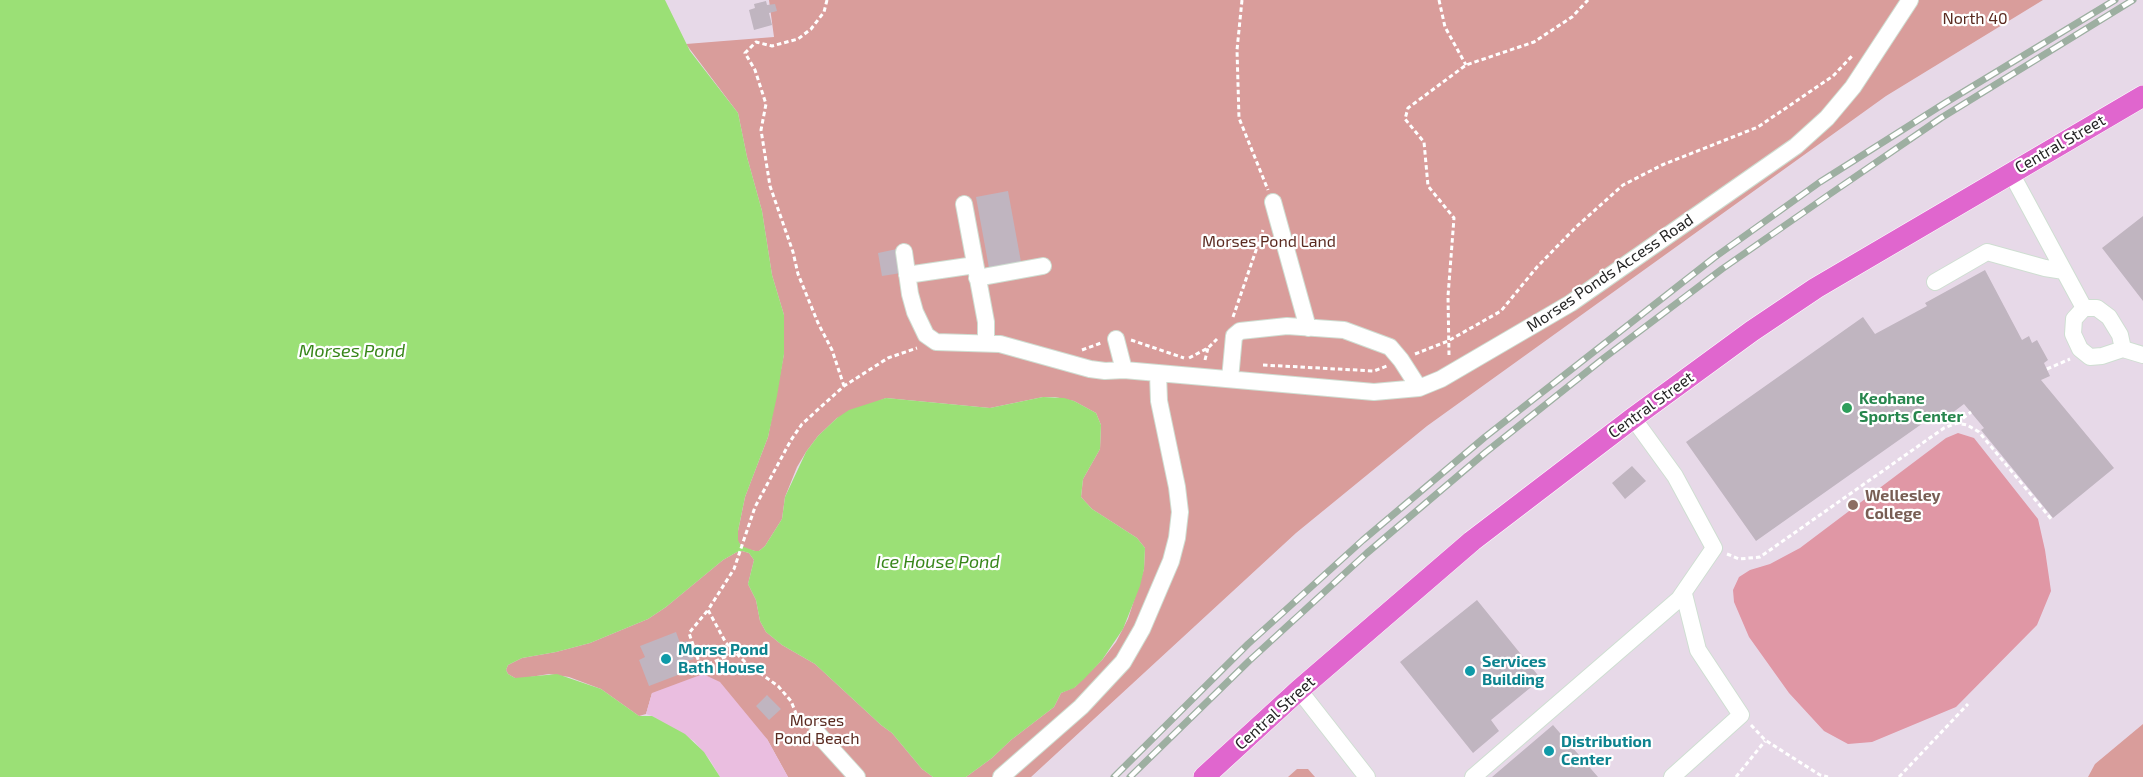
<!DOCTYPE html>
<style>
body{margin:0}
canvas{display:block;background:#e7d9e8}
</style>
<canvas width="2143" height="777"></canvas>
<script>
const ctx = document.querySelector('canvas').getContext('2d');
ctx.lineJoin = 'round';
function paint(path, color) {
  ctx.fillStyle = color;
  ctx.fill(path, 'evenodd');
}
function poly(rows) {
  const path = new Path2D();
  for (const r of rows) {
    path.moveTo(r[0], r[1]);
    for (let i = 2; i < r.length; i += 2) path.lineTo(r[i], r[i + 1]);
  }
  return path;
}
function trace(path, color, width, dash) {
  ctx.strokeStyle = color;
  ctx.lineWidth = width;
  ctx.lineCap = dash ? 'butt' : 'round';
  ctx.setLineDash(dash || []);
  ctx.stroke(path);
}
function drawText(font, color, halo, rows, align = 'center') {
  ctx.font = font + ' "Exo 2",sans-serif';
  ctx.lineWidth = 4.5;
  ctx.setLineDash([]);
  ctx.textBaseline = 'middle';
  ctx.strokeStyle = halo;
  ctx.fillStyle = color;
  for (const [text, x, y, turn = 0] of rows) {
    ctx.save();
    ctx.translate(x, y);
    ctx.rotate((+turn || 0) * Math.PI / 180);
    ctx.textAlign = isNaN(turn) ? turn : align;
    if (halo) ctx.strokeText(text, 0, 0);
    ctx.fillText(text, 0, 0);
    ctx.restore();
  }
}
paint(poly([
 [769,0,2043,0,1886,96,1427,426,1296,533,1031,777,966,777,992,758,1011,740,1054,707,1061,693,1075,687,1102,660,1116,642,1128,619,1144,569,1145,548,1137,538,1092,509,1081,497,1083,479,1100,449,1101,425,1096,413,1074,401,1055,397,1043,397,990,408,886,398,837,418,818,436,806,452,797,467,785,497,782,519,765,546,759,551,755,551,744,548,738,542,738,531,745,497,768,437,780,375,784,354,784,315,772,275,762,211,747,157,738,113,686,44,774,37],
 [742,551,749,553,754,560,748,584,756,600,760,621,766,632,782,645,815,664,881,725,892,733,922,769,933,777,788,777,767,739,652,693,646,714,639,716,601,689,569,677,549,674,524,678,515,678,508,674,506,670,508,665,522,658,556,652,590,643,648,619,666,607,723,560,737,552],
 [2143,724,2143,777,2088,777,2095,764],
 [1297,769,1308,769,1315,777,1288,777]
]), '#d99d9b');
paint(poly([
 [703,674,720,682,767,739,788,777,720,777,710,760,694,741,652,716,646,714,652,693]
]), '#eabee0');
paint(poly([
 [1958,433,1974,438,2038,519,2045,550,2051,591,2037,625,1956,707,1872,742,1848,744,1824,731,1789,693,1749,637,1734,602,1733,590,1739,577,1750,570,1770,564,1800,548,1946,438]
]), '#e097a5');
paint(poly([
 [0,0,665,0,690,51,738,113,747,157,762,211,772,275,784,315,784,354,777,396,768,437,745,497,738,531,738,540,741,546,755,551,759,551,765,546,782,519,785,497,806,452,818,436,837,418,849,410,886,398,990,408,1043,397,1064,398,1074,401,1096,413,1101,425,1100,449,1083,479,1081,497,1092,509,1137,538,1145,548,1144,569,1140,586,1123,629,1102,660,1084,679,1074,688,1061,693,1054,707,1011,740,992,758,966,777,933,777,922,769,892,733,881,725,815,664,782,645,766,632,760,621,756,600,748,584,754,560,749,553,742,551,737,552,723,560,666,607,648,619,590,643,556,652,522,658,508,665,506,670,508,674,515,678,557,674,601,689,639,716,652,716,685,734,704,752,720,777,0,777]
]), '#9be076');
paint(poly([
 [766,1,767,5,775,4,777,11,769,13,772,25,754,30,749,10,755,8,754,4],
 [1008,191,1021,262,989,268,976,197],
 [2143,216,2143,301,2102,248],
 [897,249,901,273,882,276,878,253],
 [1985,270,2022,340,2029,336,2032,343,2037,340,2048,360,2044,363,2050,376,2041,380,2114,468,2053,518,1981,430,1984,428,1964,404,1939,423,1933,416,1756,541,1686,442,1863,317,1875,334,1927,306,1925,303],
 [1632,466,1646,481,1625,499,1612,483],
 [1477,600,1541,679,1491,720,1499,731,1473,753,1400,662],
 [676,632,680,643,687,641,694,659,687,661,691,670,649,686,639,660,645,657,640,646],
 [767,695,781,709,769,720,756,706],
 [1553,725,1598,777,1492,777]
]), '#c0b5c0');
const minor = poly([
 [2011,173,2084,308],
 [1273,202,1308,328],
 [964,204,986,322,986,343],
 [904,252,910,294,915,312,926,335,936,342,1000,344,1090,369,1105,371,1124,370,1374,392,1419,388,1441,379,1571,303,1796,146,1827,118,1853,87,1910,0],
 [907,275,975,265],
 [977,278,1043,266],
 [1935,282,1987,252,2045,268,2064,271],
 [1116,339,1124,370],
 [2123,349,2120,335,2109,317,2097,308,2084,308,2074,319,2073,334,2080,349,2090,357,2102,356,2123,349,2143,355],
 [1230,379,1234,336,1240,331,1287,326,1344,330,1390,347,1401,360,1419,388],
 [1299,690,1367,777],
 [817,733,857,777],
 [1001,777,1081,707,1123,662,1142,629,1171,561,1177,538,1180,512,1177,487,1159,401,1158,374],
 [1473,777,1679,599,1714,548,1675,476,1633,418],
 [1672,777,1741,715,1698,650,1684,594]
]);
const major = poly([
 [1204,777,1299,690,1472,541,1633,418,1752,331,1816,288,2143,96]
]);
trace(minor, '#cfded2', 18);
trace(major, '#fff', 22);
trace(poly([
 [827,0,824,12,811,29,798,39,772,46,756,42,745,53,755,70,766,104,761,130,770,186,793,252,798,274,818,323,832,350,844,386],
 [1242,0,1237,50,1239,118,1268,190],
 [1439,0,1445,27,1466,65],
 [1233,317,1263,230],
 [1131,340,1184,358],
 [1082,350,1101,343],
 [1415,354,1448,341,1501,311,1537,267,1576,227,1623,185,1662,165,1758,127,1833,76,1853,55],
 [1449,355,1448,296,1454,218,1428,186,1424,142,1405,119,1408,108,1466,65,1534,42,1572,17,1588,0],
 [1189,358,1208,348,1217,339],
 [1205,360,1208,348],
 [1263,365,1374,371,1387,366],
 [2047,369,2070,359],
 [1957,423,1971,412],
 [1727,554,1739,559,1760,557,1944,428,1957,423,1967,425,1979,432,2052,520],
 [701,667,735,653],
 [703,674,689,633,708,610],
 [806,725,799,721,791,701,778,686,746,663,726,643,708,610,734,569,755,507,791,440,802,424,844,386,888,358,917,348],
 [1751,725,1765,740,1820,775,1828,777],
 [1736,777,1765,741],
 [1899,777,1968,704]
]), '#fff', 3, [4.5, 3]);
trace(minor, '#fff', 16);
trace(major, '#e066ce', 21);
const rail = poly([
 [1114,777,1248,644,1363,540,1485,437,1715,257,1820,182,1945,103,2115,0],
 [1130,777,1249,661,1367,553,1486,452,1604,358,1722,269,1830,194,1941,118,2133,0]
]);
trace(rail, '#9dafa1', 7);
trace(rail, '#fff', 4.5, [14]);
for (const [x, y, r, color] of [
 [1847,408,6,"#2e9e5b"],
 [1853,505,6,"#8d6e63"],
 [666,659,6,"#0f9aa8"],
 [1470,671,6,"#0f9aa8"],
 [1549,751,6,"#0f9aa8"]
]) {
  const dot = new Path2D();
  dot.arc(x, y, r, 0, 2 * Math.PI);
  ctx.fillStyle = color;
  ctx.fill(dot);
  trace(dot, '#fff', 2);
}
drawText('16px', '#5a2a20', '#fff', [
 ["North 40",1975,19],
 ["Morses Pond Land",1269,242],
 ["Morses",817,721],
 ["Pond Beach",817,739]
]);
drawText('16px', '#262626', '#fff', [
 ["Central Street",2060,144,-30],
 ["Morses Ponds Access Road",1610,273,-34],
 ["Central Street",1651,405,-36],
 ["Central Street",1275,713,-42]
]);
drawText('bold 16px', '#27864d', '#fff', [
 ["Keohane",1859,399],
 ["Sports Center",1859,417]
], 'left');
drawText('bold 16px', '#785e54', '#fff', [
 ["Wellesley",1865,496],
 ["College",1865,514]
], 'left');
drawText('bold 16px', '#0d838f', '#fff', [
 ["Morse Pond",678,650],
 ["Bath House",678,668],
 ["Services",1482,662],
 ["Building",1482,680],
 ["Distribution",1561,742],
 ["Center",1561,760]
], 'left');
drawText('italic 18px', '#38861a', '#fff', [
 ["Morses Pond",352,351],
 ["Ice House Pond",938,562]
]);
</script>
